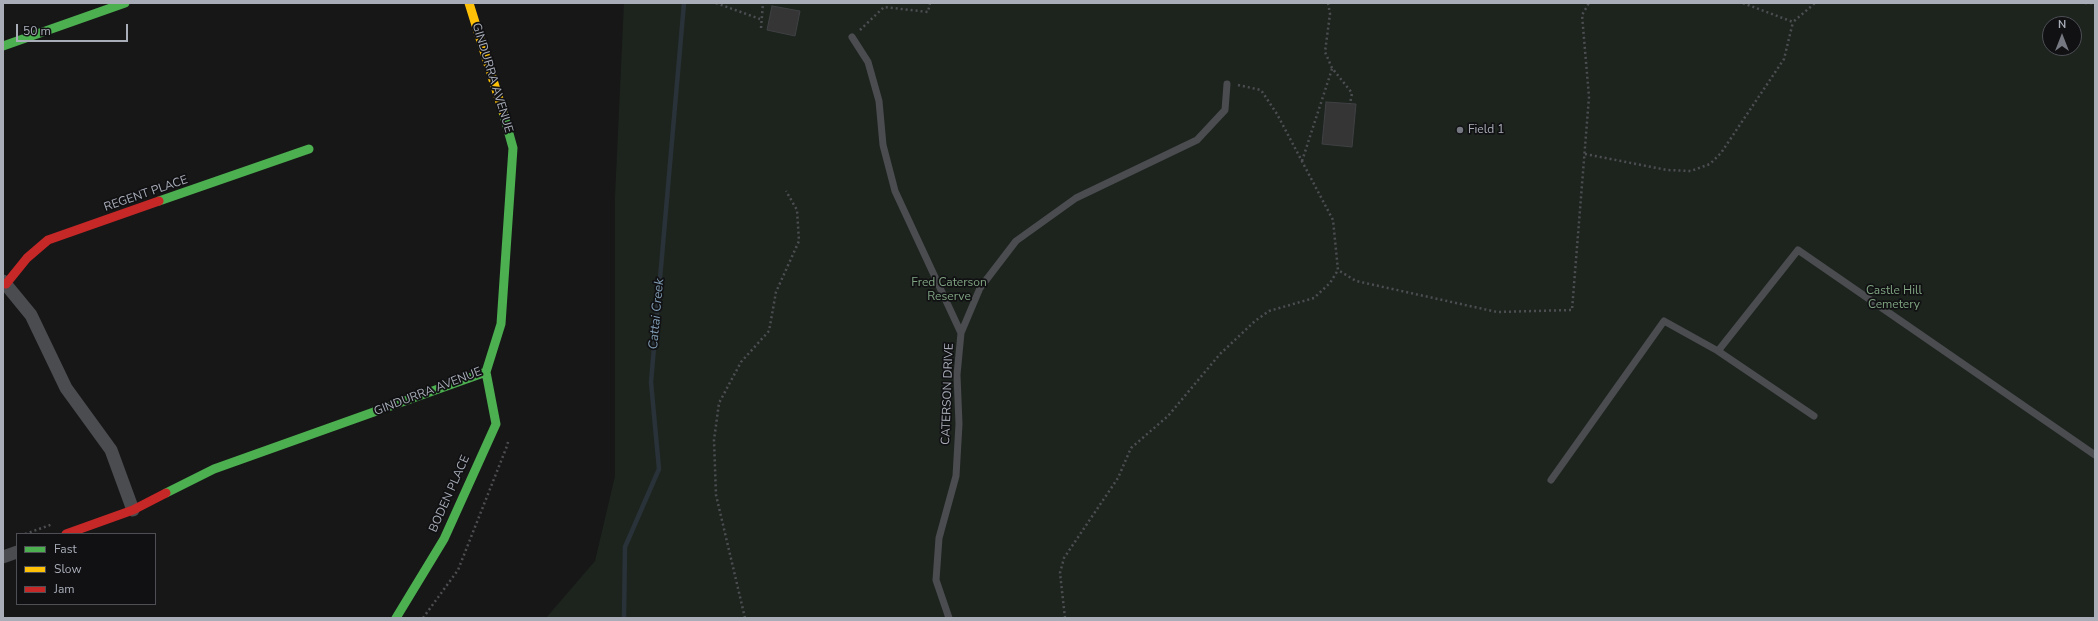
<!DOCTYPE html>
<style>
body{margin:0}
#map{position:relative;width:2098px;height:621px;overflow:hidden;background:#171717;font-family:"Nunito Sans",sans-serif}
canvas{display:block}
.frame{position:absolute;inset:0;border:4px solid #a8adb8;pointer-events:none}
.legend{position:absolute;left:16px;top:533px;width:140px;height:72px;box-sizing:border-box;background:#111113;border:1px solid #4d4f55;margin:0;padding:5px 7px;list-style:none;font-size:12px;color:#a8adb8}
.legend li{display:flex;align-items:center;gap:8px;height:20px}
.legend b{width:20px;border:1px solid #4d4f55}
.north{position:absolute;left:2042px;top:16px;width:40px;height:40px;box-sizing:border-box;background:#111113;border:1px solid #4d4f55;border-radius:50%;rotate:0deg;font-size:11px;font-weight:700;line-height:16px;text-align:center;color:#a8adb8}
.north::after{content:'';display:block;margin:auto;width:14px;height:18px;background:#757880;clip-path:polygon(50% 0,100% 100%,50% 72%,0 100%)}
.scale{position:absolute;left:16px;top:24px;width:112px;height:18px;box-sizing:border-box;border:2px solid #a8adb8;border-top:0;padding-left:5px;font-size:12px;line-height:14px;white-space:nowrap;color:#a8adb8;-webkit-text-stroke:3px #111113;paint-order:stroke}
</style>
<div id="map">
<canvas width="2098" height="621"></canvas>
<div class="frame"></div>
<ul class="legend">
<li><b style="height:5px;background:#4caf50"></b>Fast</li>
<li><b style="height:5px;background:#ffc107"></b>Slow</li>
<li><b style="height:5px;background:#c62828"></b>Jam</li>
</ul>
<div class="north">N</div>
<div class="scale">50 m</div>
</div>
<script>
const ctx = document.querySelector('canvas').getContext('2d');
ctx.lineJoin = 'round';
function paint(path, color) {
  ctx.fillStyle = color;
  ctx.fill(path, 'evenodd');
}
function poly(rows) {
  const path = new Path2D();
  for (const r of rows) {
    path.moveTo(r[0], r[1]);
    for (let i = 2; i < r.length; i += 2) path.lineTo(r[i], r[i + 1]);
  }
  return path;
}
function trace(path, color, width, dash) {
  ctx.strokeStyle = color;
  ctx.lineWidth = width;
  ctx.lineCap = dash ? 'butt' : 'round';
  ctx.setLineDash(dash || []);
  ctx.stroke(path);
}
function drawText(font, color, halo, rows, align = 'center') {
  ctx.font = font + ' "Nunito Sans",sans-serif';
  ctx.lineWidth = 3.5;
  ctx.setLineDash([]);
  ctx.textBaseline = 'middle';
  ctx.strokeStyle = halo;
  ctx.fillStyle = color;
  for (const [text, x, y, turn = 0] of rows) {
    ctx.save();
    ctx.translate(x, y);
    ctx.rotate((+turn || 0) * Math.PI / 180);
    ctx.textAlign = isNaN(turn) ? turn : align;
    if (halo) ctx.strokeText(text, 0, 0);
    ctx.fillText(text, 0, 0);
    ctx.restore();
  }
}
paint(poly([
 [624,3,2095,3,2095,618,546,618,595,561,615,476,615,197],
 [2050,24,2074,24,2074,48,2050,48]
]), '#1d241e');
trace(poly([
 [624,618,625,547,659,469,651,382,684,3]
]), '#2a3239', 4.5);
const building = poly([
 [772,6,800,11,795,36,767,30,772,6],
 [1326,102,1356,104,1352,147,1322,144,1326,102]
]);
paint(building, '#353536');
trace(building, '#3f4043', 1);
trace(poly([
 [716,3,760,19],
 [1328,3,1330,14,1325,52,1332,68,1352,93,1350,104],
 [1743,3,1793,22,1815,3],
 [2085,3,2095,3],
 [761,28,763,3],
 [860,30,884,7,928,12,930,3],
 [1238,85,1261,90,1277,114,1333,220,1338,270,1356,281,1497,312,1572,310,1589,97,1582,15,1589,3],
 [1585,154,1667,170,1691,171,1710,164,1721,153,1784,59,1793,22],
 [1302,161,1332,69],
 [25,534,53,524],
 [423,618,458,570,507,446,508,442],
 [745,618,716,495,714,440,719,403,741,362,769,331,776,292,799,241,797,210,786,191],
 [1065,618,1060,573,1064,558,1118,478,1131,448,1168,416,1220,354,1255,321,1269,311,1314,298,1330,283,1338,270]
]), '#4d4e52', 2.5, [2, 3]);
trace(poly([
 [852,37,868,62,879,101,883,145,895,191,961,333],
 [1718,351,1814,416],
 [1551,480,1664,321,1718,351,1798,250,2095,455],
 [949,618,936,580,939,538,956,476,959,424,957,375,961,333,980,288,1016,241,1076,198,1197,140,1225,110,1227,84]
]), '#4b4c50', 7);
trace(poly([
 [3,281,31,315,66,388,111,450,133,510],
 [3,557,17,552]
]), '#4b4c50', 13);
trace(poly([
 [3,46,125,3],
 [159,201,309,149],
 [166,493,214,469,486,372],
 [396,618,444,539,496,424,486,372,501,324,513,148,503,112]
]), '#4caf50', 9);
trace(poly([
 [469,3,503,112]
]), '#ffc107', 9);
trace(poly([
 [6,284,27,258,48,240,159,201],
 [66,534,133,510,166,493]
]), '#c62828', 9);
for (const [x, y, r, color] of [
 [1460,130,4,"#757880"]
]) {
  const dot = new Path2D();
  dot.arc(x, y, r, 0, 2 * Math.PI);
  ctx.fillStyle = color;
  ctx.fill(dot);
  trace(dot, '#111113', 1.5);
}
drawText('12px', '#a8adb8', '#111113', [
 ["GINDURRA AVENUE",492,78,73],
 ["REGENT PLACE",146,194,-19],
 ["GINDURRA AVENUE",428,392,-21],
 ["CATERSON DRIVE",948,394,-88],
 ["BODEN PLACE",450,494,-66]
]);
drawText('12px', '#a8adb8', '#111113', [
 ["Field 1",1468,130]
], 'left');
drawText('12px', '#7fa381', '#111113', [
 ["Fred Caterson",949,283],
 ["Reserve",949,297],
 ["Castle Hill",1894,291],
 ["Cemetery",1894,305]
]);
drawText('italic 13px', '#7f9bb3', '#111113', [
 ["Cattai Creek",657,314,-85]
]);
</script>
